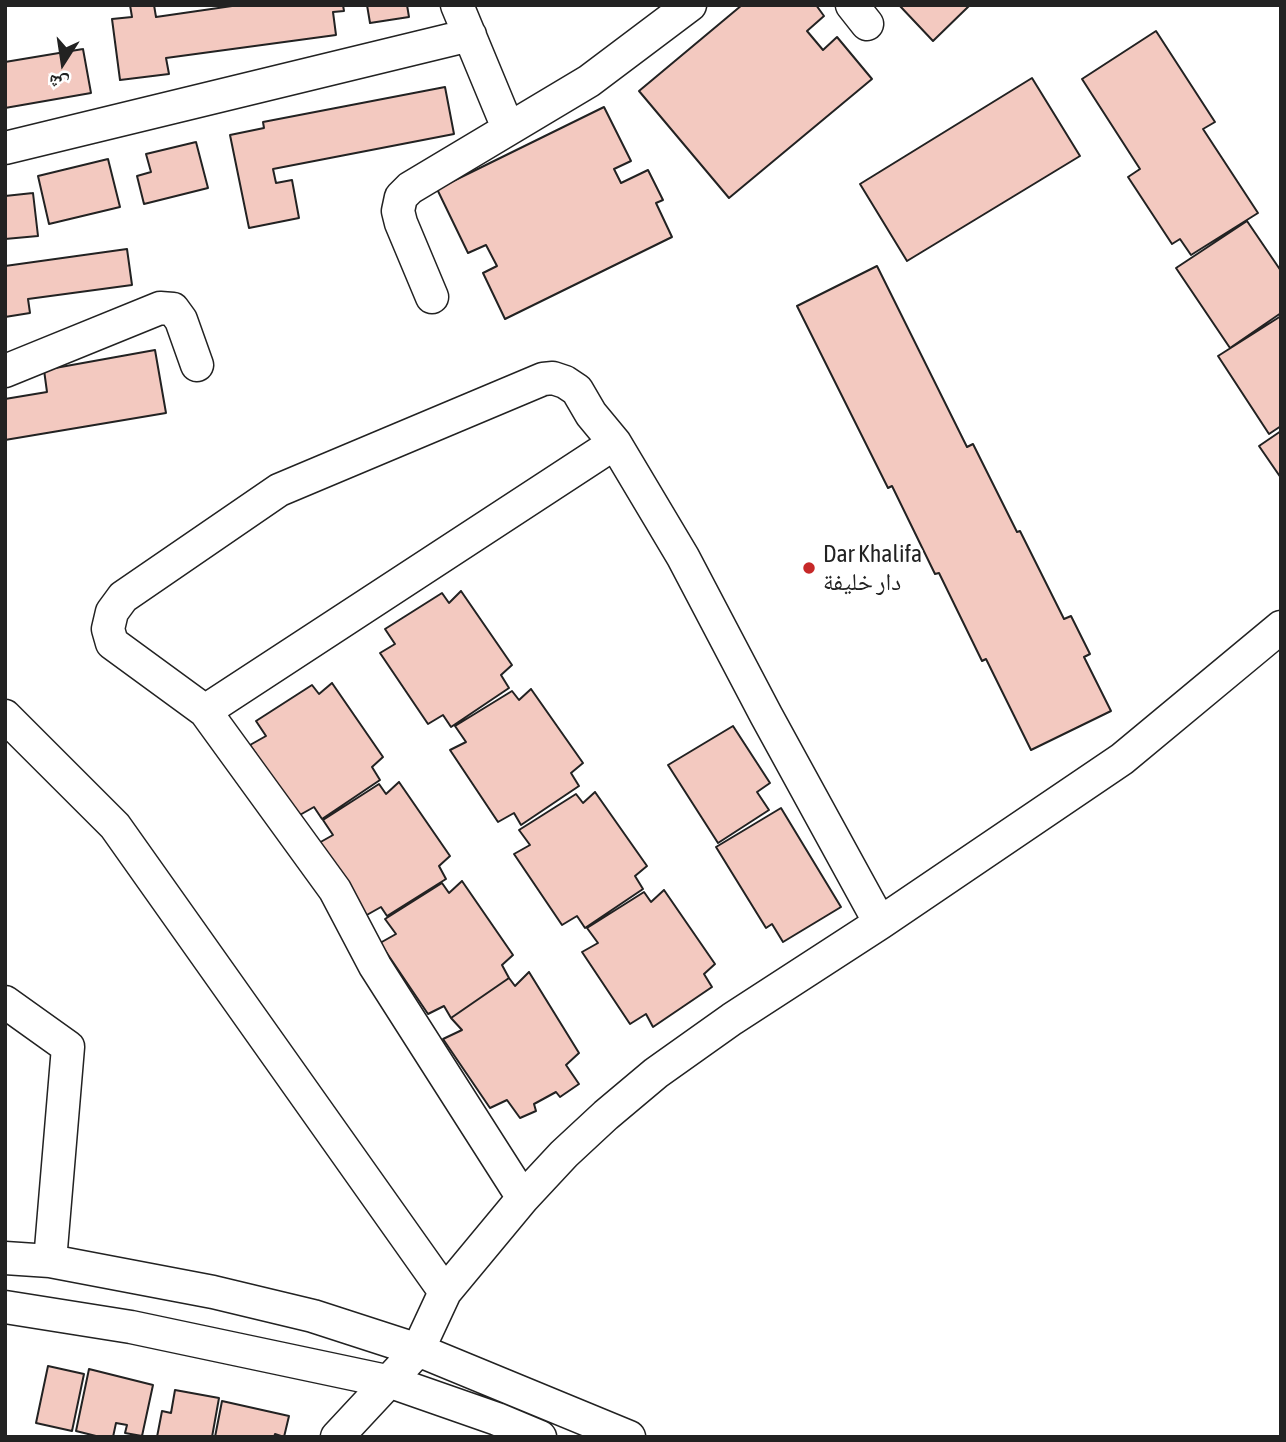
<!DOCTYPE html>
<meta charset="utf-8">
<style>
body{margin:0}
#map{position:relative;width:1286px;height:1442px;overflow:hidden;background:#fff;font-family:"Asap Condensed","Noto Naskh Arabic",sans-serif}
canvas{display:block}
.frame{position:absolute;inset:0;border:7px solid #222;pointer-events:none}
.north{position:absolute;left:28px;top:28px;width:70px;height:70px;-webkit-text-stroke:5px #fff;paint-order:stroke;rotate:192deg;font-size:19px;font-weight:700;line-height:28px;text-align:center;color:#222}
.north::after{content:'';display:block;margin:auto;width:24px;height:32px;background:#222;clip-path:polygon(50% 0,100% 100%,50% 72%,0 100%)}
</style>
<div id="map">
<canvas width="1286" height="1442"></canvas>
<div class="frame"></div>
<div class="north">ش</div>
</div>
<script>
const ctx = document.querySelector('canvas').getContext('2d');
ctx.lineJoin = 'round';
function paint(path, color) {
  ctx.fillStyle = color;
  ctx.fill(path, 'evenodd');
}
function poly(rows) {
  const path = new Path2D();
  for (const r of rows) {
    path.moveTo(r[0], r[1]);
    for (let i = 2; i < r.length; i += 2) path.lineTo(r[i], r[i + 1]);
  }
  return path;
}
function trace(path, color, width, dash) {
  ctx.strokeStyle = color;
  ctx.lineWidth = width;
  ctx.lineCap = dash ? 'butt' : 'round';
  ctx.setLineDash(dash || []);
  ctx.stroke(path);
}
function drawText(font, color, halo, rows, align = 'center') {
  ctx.font = font + ' "Asap Condensed","Noto Naskh Arabic",sans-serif';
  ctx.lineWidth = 5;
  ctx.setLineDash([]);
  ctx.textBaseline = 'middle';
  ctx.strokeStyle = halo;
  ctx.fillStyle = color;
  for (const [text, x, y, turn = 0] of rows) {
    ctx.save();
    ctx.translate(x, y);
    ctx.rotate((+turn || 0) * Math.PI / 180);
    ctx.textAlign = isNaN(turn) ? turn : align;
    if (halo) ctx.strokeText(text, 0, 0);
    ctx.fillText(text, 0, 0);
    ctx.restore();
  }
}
const building = poly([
 [130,5,154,5,156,17,239,5,343,5,344,11,333,12,336,35,166,58,169,74,120,80,112,19,132,17,130,5],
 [367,5,407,5,409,17,370,23,367,5],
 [742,5,816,5,824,16,807,31,823,50,837,37,872,79,729,198,639,91,742,5],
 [899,5,970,5,933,41,899,5],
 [1156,31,1215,122,1203,129,1258,213,1191,255,1180,239,1172,244,1128,177,1140,169,1082,79,1156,31],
 [83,49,91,93,5,108,5,62,83,49],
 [1032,78,1080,156,907,261,860,184,1032,78],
 [445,87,454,134,273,169,276,183,292,180,299,218,249,228,230,135,264,128,263,122,445,87],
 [604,107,631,161,614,169,621,183,648,170,663,200,656,203,672,237,505,319,483,273,497,266,486,245,468,253,437,189,604,107],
 [196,142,208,188,144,204,137,176,151,172,146,154,196,142],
 [108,159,120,207,49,224,38,176,108,159],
 [33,193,38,236,5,239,5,196,33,193],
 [1247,221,1281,271,1281,313,1230,348,1176,268,1247,221],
 [127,249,132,285,28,299,30,313,5,317,5,266,127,249],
 [877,266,967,447,973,444,1017,532,1020,531,1064,619,1071,616,1090,654,1084,657,1111,711,1031,750,986,659,982,661,939,573,935,574,892,486,888,488,797,306,877,266],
 [1281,316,1281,426,1269,434,1218,356,1281,316],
 [155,350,166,413,5,440,5,399,47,392,44,370,155,350],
 [1281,431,1281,478,1259,446,1281,431],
 [461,591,512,665,501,675,509,688,451,727,443,715,428,724,380,653,395,644,385,629,442,593,449,603,461,591],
 [332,683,383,757,372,767,380,780,322,819,314,807,298,816,250,745,266,736,256,721,312,685,319,694,332,683],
 [531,689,583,763,571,773,579,786,521,825,514,813,498,822,450,750,466,742,455,726,512,691,519,700,531,689],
 [733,726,770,783,757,792,769,810,718,843,668,765,733,726],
 [399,782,450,856,439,866,446,879,387,916,381,907,365,916,317,844,333,835,323,820,379,784,386,794,399,782],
 [595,792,647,866,635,876,643,889,585,928,577,916,562,925,514,854,530,845,519,830,576,794,583,803,595,792],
 [781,808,841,907,783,942,772,924,766,928,716,847,781,808],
 [462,881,513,955,502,965,509,978,451,1018,444,1006,428,1014,380,943,396,934,385,919,442,883,449,893,462,881],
 [664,890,715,964,704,974,712,987,653,1027,646,1014,630,1024,582,952,598,943,587,928,644,892,651,902,664,890],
 [529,972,579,1053,566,1065,579,1084,560,1097,556,1092,534,1104,536,1111,520,1118,507,1100,490,1108,443,1039,462,1030,451,1018,509,978,515,986,529,972],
 [48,1366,84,1374,72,1431,36,1423,48,1366],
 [89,1369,153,1385,142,1436,125,1433,127,1425,116,1423,113,1437,100,1437,76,1431,89,1369],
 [175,1390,219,1398,212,1437,157,1437,162,1411,171,1413,175,1390],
 [222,1401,289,1416,284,1437,275,1434,274,1437,215,1437,222,1401]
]);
paint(building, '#f3c9c0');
trace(building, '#222', 2);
const minor = poly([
 [457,5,508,128],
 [852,5,867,24],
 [5,148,470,35],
 [432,297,401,223,398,211,401,197,410,188,589,81,690,5],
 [5,371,160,308,173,309,181,320,197,365],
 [205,711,615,443],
 [5,716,115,826,445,1292],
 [5,1002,68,1047,50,1261],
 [523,1198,375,966,335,890,205,711,112,643,108,629,112,612,123,597,279,490,543,379,553,378,565,382,577,390,591,414,615,443,683,557,766,715,880,923],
 [5,1258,50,1261,213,1292,313,1316,418,1350,629,1437],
 [5,1307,131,1327,391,1382,497,1419,540,1437],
 [337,1437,418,1350,445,1292,523,1198,564,1154,606,1115,656,1073,732,1019,880,923,1122,759,1281,627]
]);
trace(minor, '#222', 35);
trace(minor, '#fff', 32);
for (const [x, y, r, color] of [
 [809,568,7,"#c62828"]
]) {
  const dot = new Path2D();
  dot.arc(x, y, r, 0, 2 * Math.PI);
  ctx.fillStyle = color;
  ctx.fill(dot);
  trace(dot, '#fff', 2.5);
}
drawText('24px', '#222', '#fff', [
 ["Dar Khalifa",823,554],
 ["دار خليفة",823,582]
], 'left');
</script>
